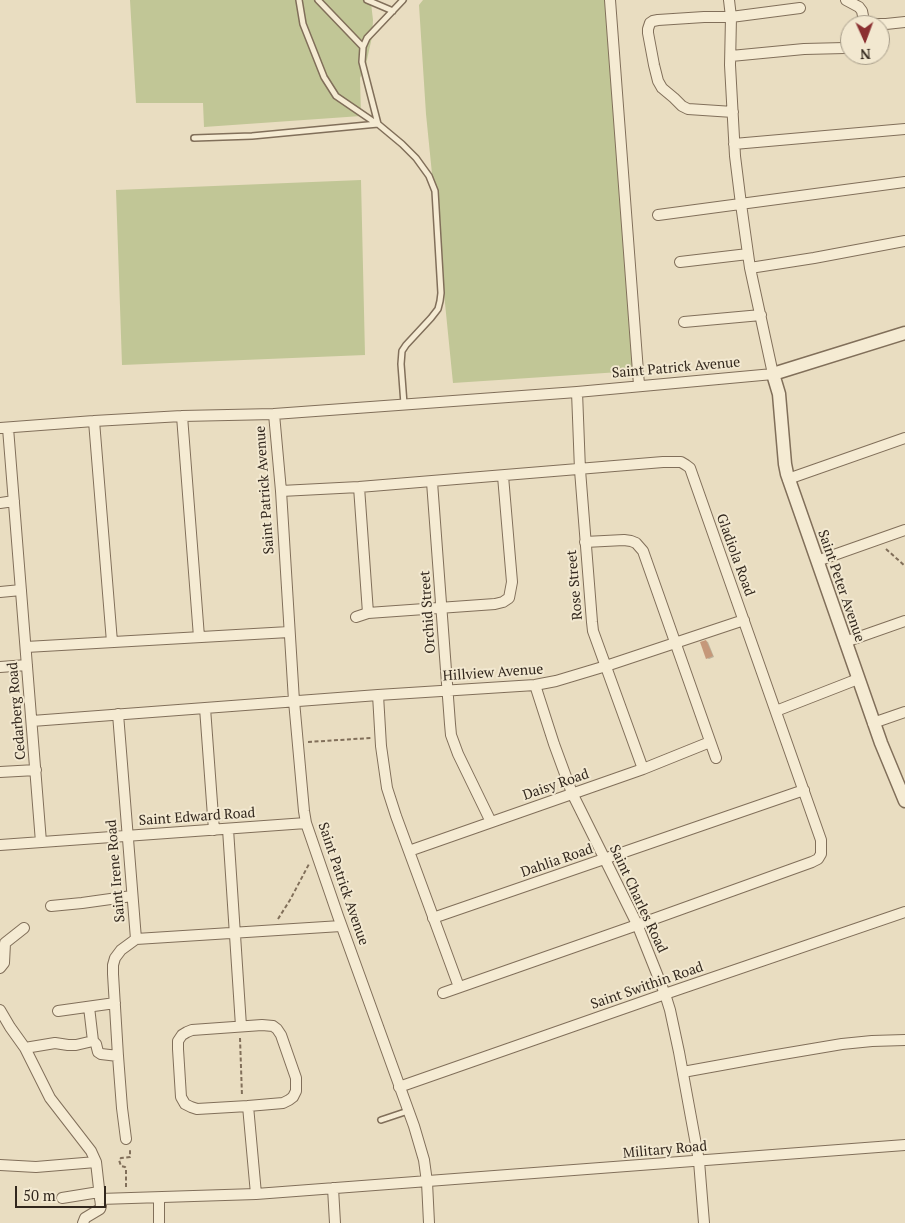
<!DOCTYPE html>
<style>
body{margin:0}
#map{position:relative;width:905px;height:1223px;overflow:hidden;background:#e9ddc1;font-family:"PT Serif",serif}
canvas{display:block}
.north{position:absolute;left:840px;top:15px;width:50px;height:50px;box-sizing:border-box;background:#f2e8d0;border:1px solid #a59b88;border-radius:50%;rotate:178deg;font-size:14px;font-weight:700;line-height:20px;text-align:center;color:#32271d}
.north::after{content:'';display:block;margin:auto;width:18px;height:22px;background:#8b3031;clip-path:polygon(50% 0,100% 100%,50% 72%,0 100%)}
.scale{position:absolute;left:15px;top:1186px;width:91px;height:22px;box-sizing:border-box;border:2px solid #32271d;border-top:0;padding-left:6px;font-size:15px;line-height:18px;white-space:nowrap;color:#32271d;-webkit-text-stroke:4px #f2e8d0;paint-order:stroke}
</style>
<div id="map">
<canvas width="905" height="1223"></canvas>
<div class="north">N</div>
<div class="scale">50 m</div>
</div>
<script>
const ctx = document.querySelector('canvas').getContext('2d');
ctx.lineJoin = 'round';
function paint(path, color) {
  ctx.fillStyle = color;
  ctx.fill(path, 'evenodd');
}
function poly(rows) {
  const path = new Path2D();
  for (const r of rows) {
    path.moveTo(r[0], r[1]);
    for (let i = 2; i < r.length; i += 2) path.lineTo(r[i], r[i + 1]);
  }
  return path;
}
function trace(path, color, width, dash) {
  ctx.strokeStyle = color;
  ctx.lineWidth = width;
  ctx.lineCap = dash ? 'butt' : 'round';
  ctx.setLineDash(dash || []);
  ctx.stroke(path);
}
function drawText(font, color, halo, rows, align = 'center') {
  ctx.font = font + ' "PT Serif",serif';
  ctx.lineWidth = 4;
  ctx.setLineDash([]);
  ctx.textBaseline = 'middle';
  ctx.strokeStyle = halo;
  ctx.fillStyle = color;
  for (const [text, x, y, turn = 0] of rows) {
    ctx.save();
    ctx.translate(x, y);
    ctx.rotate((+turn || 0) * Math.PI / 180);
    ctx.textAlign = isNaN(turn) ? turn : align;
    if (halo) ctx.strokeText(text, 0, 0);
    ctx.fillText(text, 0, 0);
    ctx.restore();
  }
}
paint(poly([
 [130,0,370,0,371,3,373,20,372,37,366,64,360,78,361,116,204,127,203,103,136,103],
 [423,0,607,0,635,371,453,383,426,114,419,5],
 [361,180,365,355,122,365,116,190]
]), '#c1c696');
paint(poly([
 [706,641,708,642,714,657,709,659,707,658]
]), '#0003');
paint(poly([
 [706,640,713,656,706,659,700,642]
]), '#c5987a');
const service = poly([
 [299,0,303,24,324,77,336,96,377,124],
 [318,0,363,47],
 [367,0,393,11],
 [403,0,367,38,363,47,362,62,378,124,402,144,416,158,429,176,435,191,441,293,440,301,438,309,431,318,406,345,402,351,401,364,404,404],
 [194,138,252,136,378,124],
 [381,1120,408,1111]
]);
const minor = poly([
 [610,0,639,385],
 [846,0,859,7,862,11,864,21,865,24,886,24,905,22],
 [731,56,804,49,845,48],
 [733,112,688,109,682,106,674,98,662,88,658,81,654,65,648,33,648,29,650,23,653,21,658,20,704,17,731,17,800,8],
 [734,144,905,129],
 [658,215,905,182],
 [680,262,748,254],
 [750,268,814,258,905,241],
 [684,322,761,315],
 [577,392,580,470,592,622,593,631,643,769],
 [274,414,281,491,294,701,304,811,306,823,338,916,414,1126,424,1160,427,1182,429,1223],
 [182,416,199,637],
 [94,421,112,642],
 [0,428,94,421,182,416,274,414,577,392,773,374,750,268,741,204,735,156,730,65,731,17,729,0],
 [8,428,41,842],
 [788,479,905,438],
 [432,482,450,724,451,735,458,754,491,822],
 [359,487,368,613],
 [281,491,359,487,663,462,681,462,686,465,690,468,821,840,821,854,818,859,812,862,637,925,443,993],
 [0,503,14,501],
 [585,542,624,540,631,541,636,543,643,551,716,758],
 [817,561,905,530],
 [0,592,21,590],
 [356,617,368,613,495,604,503,602,509,598,512,582,503,476],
 [845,642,905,621],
 [26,647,289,632],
 [0,667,27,665],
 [535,685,554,744,572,793,637,924,665,994,670,1010,679,1052,699,1161,704,1223],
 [378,695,381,746,387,788,396,816,459,987],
 [205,708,214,830],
 [776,711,858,679],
 [118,714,136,939],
 [32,721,378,695,535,685,556,681,606,666,744,620],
 [873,723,905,712],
 [0,772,36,770],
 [228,829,241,1026],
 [0,845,306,823],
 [409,851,643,769,710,742],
 [51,906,82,903,132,896],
 [433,918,804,790],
 [0,968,4,963,5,943,24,928],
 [89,1007,93,1041,96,1044,98,1052,101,1054,118,1056],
 [0,1010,10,1027,25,1048,50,1098,91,1151,96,1162,101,1206,100,1209,85,1218,83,1223],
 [58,1011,115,1003],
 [25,1048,55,1043,68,1045,76,1045,93,1041],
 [683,1072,771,1056,842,1044,872,1041,905,1040],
 [399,1087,665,994,905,912],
 [248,1106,283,1103,289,1100,293,1097,296,1091,296,1078,281,1035,277,1029,273,1026,262,1025,192,1030,187,1032,182,1035,178,1041,178,1049,181,1097,185,1104,191,1107,197,1109,248,1106,256,1194],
 [126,1139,122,1108,118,1056,113,974,113,965,115,958,121,950,136,939,341,926],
 [0,1165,36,1167,96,1162],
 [333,1188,335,1223],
 [62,1198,99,1192],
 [100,1199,256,1194,905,1145],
 [159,1223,159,1198]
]);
const tertiary = poly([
 [905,333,773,374,779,394,785,464,787,474,881,743,905,801]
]);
trace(service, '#816f5a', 8);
trace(minor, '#816f5a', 12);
trace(tertiary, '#816f5a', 15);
trace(poly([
 [886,549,905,566],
 [308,742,371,738],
 [278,919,290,900,309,864],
 [240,1038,242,1096],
 [126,1187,126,1168,125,1167,121,1166,119,1160,121,1158,130,1157,130,1150]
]), '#816f5a', 2, [4, 2.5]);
trace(service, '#f5ebd3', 5);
trace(minor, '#f5ebd3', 10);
trace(tertiary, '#f5ebd3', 12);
drawText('14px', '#32271d', '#f2e8d0', [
 ["Saint Patrick Avenue",676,368,-5],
 ["Saint Patrick Avenue",265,490,-94],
 ["Gladiola Road",735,555,70],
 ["Rose Street",575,585,-95],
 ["Saint Peter Avenue",841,586,71],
 ["Orchid Street",428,612,-94],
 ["Hillview Avenue",493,673,-4],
 ["Cedarberg Road",17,711,-95],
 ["Daisy Road",556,785,-19],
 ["Saint Edward Road",197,817,-4],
 ["Dahlia Road",557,861,-19],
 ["Saint Irene Road",116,871,-95],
 ["Saint Patrick Avenue",343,884,71],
 ["Saint Charles Road",638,899,65],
 ["Saint Swithin Road",647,986,-19],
 ["Military Road",665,1150,-5]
]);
</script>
